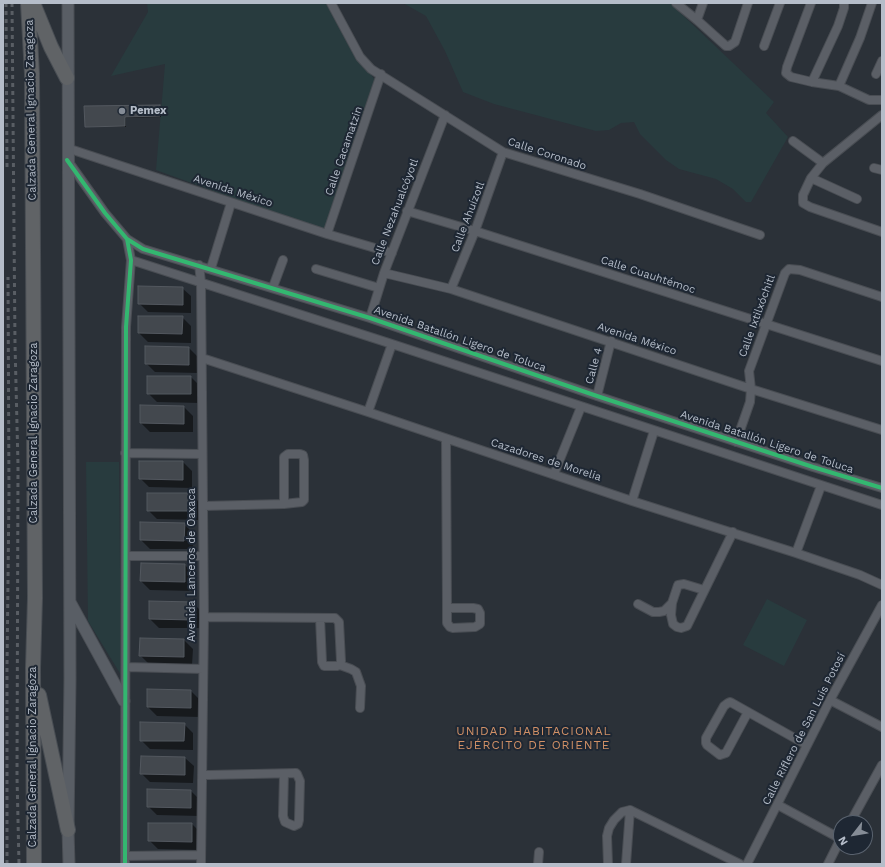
<!DOCTYPE html>
<meta charset="utf-8">
<style>
body{margin:0}
#map{position:relative;width:885px;height:867px;overflow:hidden;background:#2b3138;font-family:"Work Sans",sans-serif}
canvas{display:block}
.frame{position:absolute;inset:0;border:4px solid #b5bdc9;pointer-events:none}
.north{position:absolute;left:833px;top:815px;width:40px;height:40px;box-sizing:border-box;background:#1e2733;border:1px solid #5a636f;border-radius:50%;rotate:239deg;font-size:11px;font-weight:700;line-height:16px;text-align:center;color:#b5bdc9}
.north::after{content:'';display:block;margin:auto;width:14px;height:18px;background:#858c96;clip-path:polygon(50% 0,100% 100%,50% 72%,0 100%)}
</style>
<div id="map">
<canvas width="885" height="867"></canvas>
<div class="frame"></div>
<div class="north">N</div>
</div>
<script>
const ctx = document.querySelector('canvas').getContext('2d');
ctx.lineJoin = 'round';
function paint(path, color) {
  ctx.fillStyle = color;
  ctx.fill(path, 'evenodd');
}
function poly(rows) {
  const path = new Path2D();
  for (const r of rows) {
    path.moveTo(r[0], r[1]);
    for (let i = 2; i < r.length; i += 2) path.lineTo(r[i], r[i + 1]);
  }
  return path;
}
function trace(path, color, width, dash) {
  ctx.strokeStyle = color;
  ctx.lineWidth = width;
  ctx.lineCap = dash ? 'butt' : 'round';
  ctx.setLineDash(dash || []);
  ctx.stroke(path);
}
function drawText(font, color, halo, rows, align = 'center') {
  ctx.font = font + ' "Work Sans",sans-serif';
  ctx.lineWidth = 4;
  ctx.setLineDash([]);
  ctx.textBaseline = 'middle';
  ctx.strokeStyle = halo;
  ctx.fillStyle = color;
  for (const [text, x, y, turn = 0] of rows) {
    ctx.save();
    ctx.translate(x, y);
    ctx.rotate((+turn || 0) * Math.PI / 180);
    ctx.textAlign = isNaN(turn) ? turn : align;
    if (halo) ctx.strokeText(text, 0, 0);
    ctx.fillText(text, 0, 0);
    ctx.restore();
  }
}
paint(poly([
 [147,3,326,3,376,82,326,232,156,170,165,64,111,76,148,12],
 [403,3,670,3,774,102,766,113,788,137,751,202,746,202,733,189,716,179,679,169,666,160,640,134,634,122,621,123,609,130,596,131,494,104,463,92,445,51,426,16],
 [86,462,119,462,121,675,88,621],
 [767,599,807,620,784,666,743,645]
]), '#283b3e');
paint(poly([
 [159,106,161,117,126,118,126,127,87,127,86,126],
 [182,288,191,296,191,313,148,312,139,303],
 [139,317,182,317,191,326,191,343,148,342,139,333],
 [146,347,189,348,198,357,198,373,155,372,146,363],
 [191,377,200,386,200,403,157,402,148,393],
 [184,407,193,416,193,432,150,432,141,423],
 [183,462,192,471,192,488,149,487,140,478],
 [191,494,200,503,200,520,157,519,148,510],
 [184,524,193,533,193,549,150,549,141,540],
 [185,565,193,574,193,591,150,590,141,581],
 [193,603,202,612,202,628,159,628,150,619],
 [184,640,193,649,192,665,149,664,140,655],
 [191,691,200,700,200,717,157,716,148,707],
 [184,724,193,733,193,750,150,749,141,740],
 [185,758,194,766,193,783,150,782,141,773],
 [191,791,200,800,200,816,157,815,148,806],
 [192,824,201,833,200,850,158,849,149,840]
]), '#0007');
const building = poly([
 [160,105,160,116,125,117,125,126,85,127,84,106,160,105],
 [138,286,183,287,183,305,138,304,138,286],
 [138,316,183,316,182,334,138,333,138,316],
 [145,346,189,347,189,365,145,364,145,346],
 [147,376,191,376,191,394,147,394,147,376],
 [140,405,184,406,184,424,140,423,140,405],
 [139,461,183,461,183,480,139,479,139,461],
 [147,493,191,493,191,511,147,511,147,493],
 [140,522,185,523,184,541,140,540,140,522],
 [141,563,185,564,185,582,140,581,141,563],
 [149,601,194,602,193,620,149,619,149,601],
 [140,638,184,639,184,657,139,656,140,638],
 [147,689,191,690,191,708,147,707,147,689],
 [140,722,185,723,184,741,140,741,140,722],
 [141,756,185,757,185,775,140,774,141,756],
 [147,789,191,790,191,808,147,807,147,789],
 [148,823,192,823,192,842,148,841,148,823]
]);
paint(building, '#43484e');
trace(building, '#53585f', 1);
const street = poly([
 [331,3,360,57,371,69,503,152,640,194,760,235],
 [676,3,697,20,726,46,729,46,735,42,748,3],
 [811,3,787,67,786,73,791,77,812,82,839,86,869,100,882,100],
 [697,20,703,3],
 [764,46,780,3],
 [876,74,882,61],
 [812,82,838,26,844,8,844,3],
 [839,86,860,38,872,3],
 [882,115,823,163,811,178,803,195,803,203,810,207,882,232],
 [793,141,823,163],
 [67,148,327,234,392,253],
 [68,161,105,213,127,239,143,249,370,318,597,396,813,467,882,488],
 [874,168,882,170],
 [811,178,857,199],
 [407,211,475,231,882,361],
 [327,234,381,74],
 [131,260,392,344,882,505],
 [199,265,201,282,204,617,201,864],
 [211,268,231,203],
 [316,269,379,288],
 [384,273,451,289,751,389,882,430],
 [273,287,283,260],
 [451,289,475,231,503,152],
 [370,318,384,273,445,115],
 [202,358,368,412,632,501,796,553,860,575,882,585],
 [597,396,611,341],
 [368,412,392,344],
 [446,439,447,608,447,623,450,627,453,628,475,627,480,624,480,613,478,609,473,608,447,608],
 [736,442,750,402,751,389,749,371,785,273,789,269,800,270,882,297],
 [125,453,202,454],
 [554,474,581,407],
 [632,501,654,431],
 [203,506,284,504,302,502,304,500,304,460,303,455,300,454,288,454,284,457,284,504],
 [796,553,821,486],
 [126,556,203,556],
 [704,590,684,584,678,585,672,603,671,615,673,624,677,627,681,628,687,626,733,532],
 [638,604,653,612,659,612,664,611,672,603],
 [204,617,335,618,339,622,341,661,340,665],
 [320,618,322,662,324,666,337,666,340,665,351,669,356,672,361,686,360,708],
 [126,667,203,669],
 [830,700,882,727],
 [748,712,726,753,720,755,707,745,706,743,706,738,724,706,728,703,730,702,732,703,807,745],
 [202,775,209,775,296,773,297,774,300,781,299,820,298,824,294,826,285,822,283,816,284,774],
 [778,805,841,839],
 [850,823,882,765],
 [125,856,201,855],
 [125,864,126,327,131,260,127,239],
 [538,864,539,852],
 [608,864,607,836,609,828,614,820,622,812,630,810,740,864],
 [626,864,630,810],
 [747,864,830,700,882,605],
 [828,864,841,838]
]);
const secondary = poly([
 [68,3,70,679,68,830,69,864],
 [70,602,124,701]
]);
const highway = poly([
 [28,3,32,74,35,598,33,668,34,864],
 [33,3,51,47,67,78],
 [39,695,68,830]
]);
trace(street, '#494d53', 10);
trace(secondary, '#494d53', 13);
trace(highway, '#484d53', 16);
trace(street, '#5b5f66', 8);
trace(secondary, '#595e65', 11);
trace(highway, '#606366', 14);
trace(poly([
 [6,3,7,167],
 [12,3,15,344,18,465,17,776,19,864],
 [7,864,7,668,9,493,8,277]
]), '#595e64', 3, [4, 4]);
trace(poly([
 [67,160,105,213,127,239,143,249,370,318,597,396,813,467,882,488],
 [125,864,126,327,131,260,127,239]
]), '#33b770', 4);
for (const [x, y, r, color] of [
 [122,111,4,"#858c96"]
]) {
  const dot = new Path2D();
  dot.arc(x, y, r, 0, 2 * Math.PI);
  ctx.fillStyle = color;
  ctx.fill(dot);
  trace(dot, '#1e2733', 1.5);
}
drawText('11px', '#b5bdc9', '#1e2733', [
 ["Calzada General Ignacio Zaragoza",31,110,-91],
 ["Calle Cacamatzin",344,151,-71],
 ["Calle Coronado",547,154,18],
 ["Avenida México",233,191,18],
 ["Calle Nezahualcóyotl",395,212,-69],
 ["Calle Ahuízotl",468,217,-69],
 ["Calle Cuauhtémoc",648,275,18],
 ["Calle Ixtilxóchitl",757,316,-70],
 ["Avenida Batallón Ligero de Toluca",460,339,19],
 ["Avenida México",637,339,18],
 ["Calle 4",594,366,-75],
 ["Calzada General Ignacio Zaragoza",34,433,-90],
 ["Avenida Batallón Ligero de Toluca",767,442,18],
 ["Cazadores de Morelia",546,460,18],
 ["Avenida Lanceros de Oaxaca",192,565,-90],
 ["Calle Riflero de San Luis Potosí",804,729,-63],
 ["Calzada General Ignacio Zaragoza",33,757,-90]
]);
drawText('bold 11px', '#b5bdc9', '#1e2733', [
 ["Pemex",130,111]
], 'left');
ctx.letterSpacing = '1px';
drawText('12px', '#d29166', '#1e2733', [
 ["UNIDAD HABITACIONAL",534,731],
 ["EJÉRCITO DE ORIENTE",534,745]
]);
ctx.letterSpacing = '0px';
</script>
